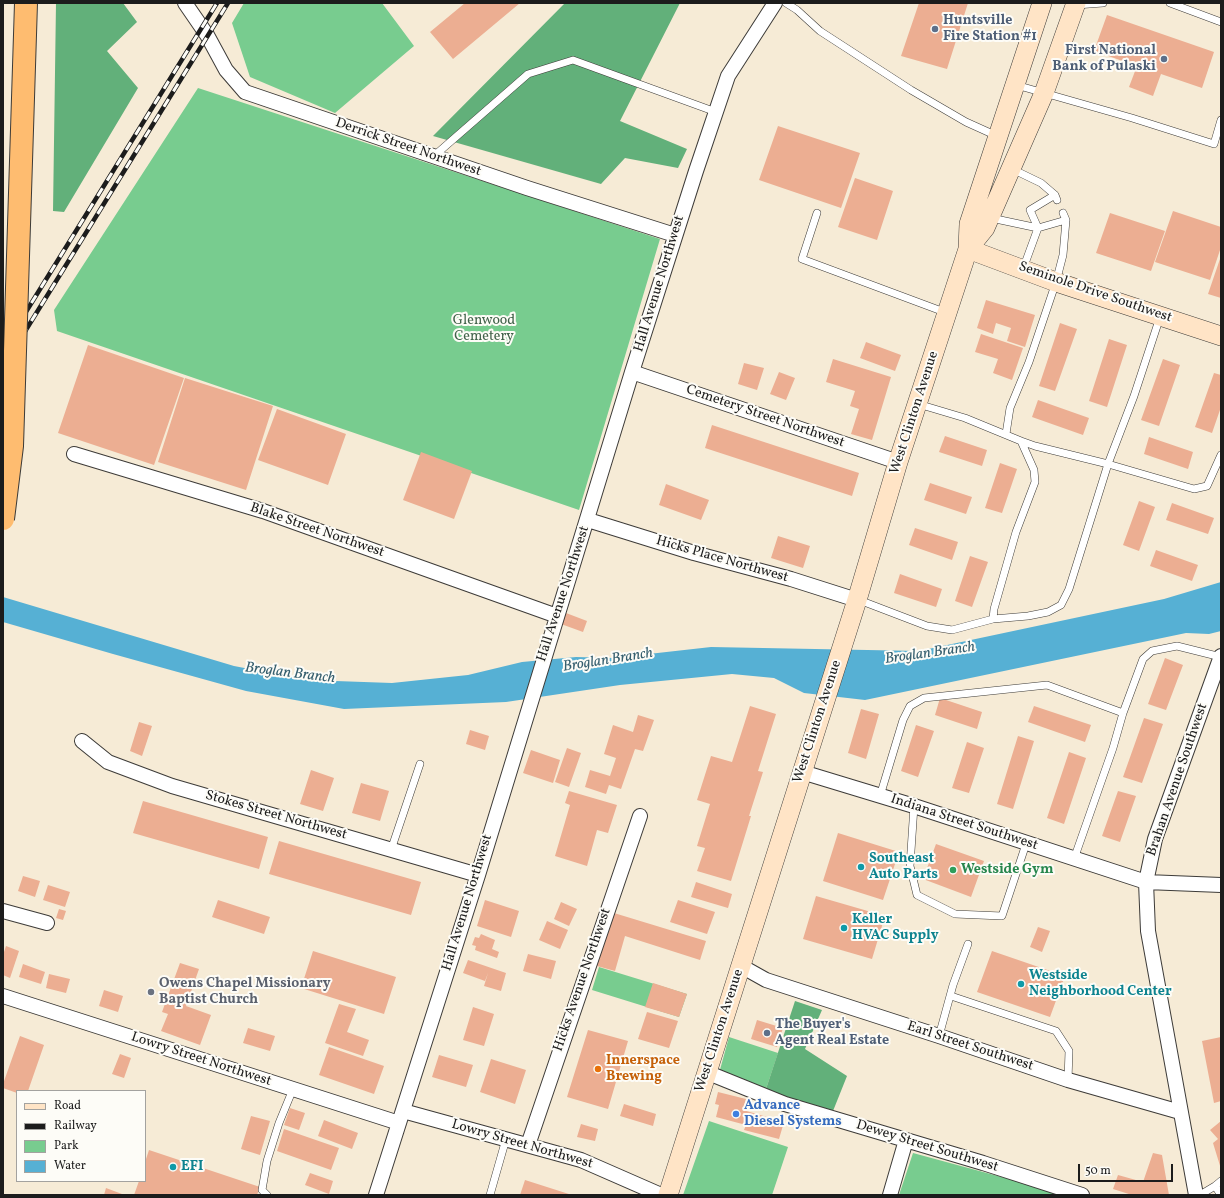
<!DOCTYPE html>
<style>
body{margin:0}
#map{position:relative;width:1224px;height:1198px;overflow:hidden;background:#f6ebd6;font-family:Vollkorn,serif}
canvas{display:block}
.frame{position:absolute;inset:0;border:4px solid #1c1c1c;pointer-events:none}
.legend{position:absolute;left:16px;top:1090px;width:130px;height:92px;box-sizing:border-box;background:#fdfcf7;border:1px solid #a3a29f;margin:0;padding:5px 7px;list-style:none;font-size:12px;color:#1c1c1c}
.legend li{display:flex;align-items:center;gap:8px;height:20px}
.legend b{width:20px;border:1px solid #a3a29f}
.scale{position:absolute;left:1078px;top:1164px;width:95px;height:18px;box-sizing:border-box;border:2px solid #1c1c1c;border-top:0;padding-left:5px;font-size:12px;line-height:14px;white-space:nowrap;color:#1c1c1c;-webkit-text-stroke:3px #fdfcf7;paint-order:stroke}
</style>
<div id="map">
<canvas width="1224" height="1198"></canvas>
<div class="frame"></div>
<ul class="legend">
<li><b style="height:5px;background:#ffe4c6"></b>Road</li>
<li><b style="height:5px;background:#1c1c1c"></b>Railway</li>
<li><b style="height:11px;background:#78cc8f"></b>Park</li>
<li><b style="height:11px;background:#56b0d4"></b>Water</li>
</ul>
<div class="scale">50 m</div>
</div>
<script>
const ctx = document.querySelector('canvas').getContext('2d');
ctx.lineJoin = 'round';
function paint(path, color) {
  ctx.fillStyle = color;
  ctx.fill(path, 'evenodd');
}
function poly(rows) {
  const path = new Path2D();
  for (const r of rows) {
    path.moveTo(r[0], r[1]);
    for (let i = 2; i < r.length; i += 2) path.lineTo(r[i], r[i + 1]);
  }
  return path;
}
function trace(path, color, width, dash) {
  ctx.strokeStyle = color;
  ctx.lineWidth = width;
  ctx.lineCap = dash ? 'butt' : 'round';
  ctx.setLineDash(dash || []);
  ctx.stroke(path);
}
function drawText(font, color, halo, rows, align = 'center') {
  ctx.font = font + ' Vollkorn,serif';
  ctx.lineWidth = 4;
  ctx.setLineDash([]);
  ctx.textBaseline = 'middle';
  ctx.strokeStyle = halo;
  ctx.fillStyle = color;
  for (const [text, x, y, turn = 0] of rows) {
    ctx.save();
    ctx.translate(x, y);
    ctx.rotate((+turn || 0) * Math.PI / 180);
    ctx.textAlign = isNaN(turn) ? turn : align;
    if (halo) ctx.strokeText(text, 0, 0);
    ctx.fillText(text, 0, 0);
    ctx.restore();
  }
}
paint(poly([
 [244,3,382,3,414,46,335,113,250,77,232,23],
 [198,88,660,239,579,510,57,331,54,310],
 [599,967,687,994,679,1017,592,990],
 [729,1037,778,1053,765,1092,718,1077],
 [709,1121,788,1147,772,1195,683,1195],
 [913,1153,1068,1195,899,1195]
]), '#78cc8f');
paint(poly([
 [56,3,123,3,137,22,107,51,138,88,64,212,53,211],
 [565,3,680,3,620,121,687,149,678,168,625,158,601,184,433,136],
 [795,1001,822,1010,805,1049,847,1076,833,1111,765,1092]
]), '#62b07a');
paint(poly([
 [1221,582,1221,631,1209,634,1186,633,865,700,804,693,774,678,732,674,620,685,506,702,344,709,246,691,113,654,3,622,3,597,234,666,307,680,392,683,468,675,522,662,576,657,613,658,711,647,919,651,1164,599]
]), '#56b0d4');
paint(poly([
 [465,3,520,3,453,59,430,32],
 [919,3,968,3,947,69,901,56],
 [1107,15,1214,52,1202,88,1161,74,1153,96,1129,87,1137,66,1094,51],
 [778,126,860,153,841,208,759,180],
 [855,178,893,191,877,240,838,227],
 [1173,211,1221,227,1221,247,1210,280,1155,262],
 [1110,213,1165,231,1151,271,1096,253],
 [1221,256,1221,298,1208,294],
 [986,300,1035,315,1025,347,1007,341,1011,328,996,323,993,334,977,328],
 [1060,323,1077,329,1055,391,1039,386],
 [981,334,1023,348,1012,380,993,373,998,359,975,352],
 [1109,339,1127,345,1107,407,1089,401],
 [866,342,901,355,895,371,860,358],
 [88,345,184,378,154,465,58,433],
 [833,359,891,377,872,440,851,434,859,409,850,406,855,391,826,382],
 [1163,359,1180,365,1159,426,1141,420],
 [744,363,764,368,757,390,738,384],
 [779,372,795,378,786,400,770,394],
 [1214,373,1221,375,1221,407,1212,433,1195,427],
 [185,378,273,406,246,490,158,462],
 [1038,400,1089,418,1083,435,1032,417],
 [277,409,346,434,328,485,258,460],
 [712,425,859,473,852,496,705,448],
 [945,436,987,450,982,466,939,452],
 [1149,437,1193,452,1188,469,1144,454],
 [421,452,472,471,454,519,403,500],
 [1000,463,1017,469,1002,513,985,508],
 [930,483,972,497,966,514,924,500],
 [666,484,709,500,701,520,659,505],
 [1139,501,1155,507,1139,551,1123,545],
 [1172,503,1214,518,1208,534,1166,520],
 [915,528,958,542,952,560,909,545],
 [778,536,810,546,803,568,771,558],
 [1156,550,1198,565,1192,581,1150,566],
 [970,556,988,562,972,607,955,601],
 [900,574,942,589,936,607,894,593],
 [566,613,587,621,583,632,561,624],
 [1165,658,1183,665,1166,710,1148,704],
 [940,698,982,712,977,729,935,715],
 [750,706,776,714,758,771,763,772,749,816,751,816,731,881,697,871,705,848,697,846,710,804,697,800,711,756,732,762],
 [1034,706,1091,725,1085,742,1028,722],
 [861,709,879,714,866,759,848,753],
 [638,715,654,720,643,751,635,749,621,789,609,785,606,794,585,787,590,770,610,776,616,758,604,754,613,725,633,732],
 [1144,718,1163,724,1142,783,1123,777],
 [139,722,152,726,142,756,130,751],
 [916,725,934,731,918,777,901,771],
 [470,730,489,736,485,750,466,744],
 [1018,736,1034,741,1013,809,997,804],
 [967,742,984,748,969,793,952,788],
 [567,748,581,753,569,787,555,782],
 [531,750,560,760,553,783,523,773],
 [1069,752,1086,758,1064,824,1047,818],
 [311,770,334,778,323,811,300,804],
 [361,783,389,791,380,821,352,813],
 [569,791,617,805,608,833,597,830,587,866,555,856,570,805,565,803],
 [1118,791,1136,796,1120,842,1102,836],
 [143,801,268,837,259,869,133,833],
 [838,833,899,852,883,900,823,881],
 [279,841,421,882,411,915,269,874],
 [936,844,984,861,971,897,923,879],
 [23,876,40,881,35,897,18,891],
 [696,882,732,894,728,908,691,897],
 [48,885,70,892,65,907,43,900],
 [816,896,885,916,872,959,803,939],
 [218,900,270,917,264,934,212,917],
 [485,900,519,911,511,937,477,926],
 [678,900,715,912,707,934,670,922],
 [561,902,577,909,569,926,554,919],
 [59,909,66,911,63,920,56,918],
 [614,913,706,941,700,960,625,936,615,971,597,966],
 [547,921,568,930,560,949,539,940],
 [1038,927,1050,931,1042,952,1030,947],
 [481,934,495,940,492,949,499,952,497,958,475,950,476,946,472,945,475,937,479,938],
 [6,946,19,951,10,978,3,975,3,955],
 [313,951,396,977,384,1014,301,988],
 [992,951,1065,976,1050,1017,977,992],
 [528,954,556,961,551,979,523,971],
 [468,960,506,973,501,991,484,986,488,973,485,981,463,973],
 [180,963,199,969,186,1006,211,1015,200,1045,161,1031,168,1014,162,1012],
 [23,964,45,972,41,984,19,977],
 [49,974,70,979,66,993,46,988],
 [653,983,687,994,679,1017,645,1007],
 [104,990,123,996,118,1012,99,1006],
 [339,1004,356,1009,347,1032,369,1040,363,1056,325,1043],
 [473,1007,494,1014,484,1046,463,1040],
 [647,1012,678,1021,669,1048,638,1039],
 [757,1020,783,1028,777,1047,751,1039],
 [248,1028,275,1036,270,1051,243,1043],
 [588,1030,628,1041,608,1109,567,1097],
 [20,1036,44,1045,28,1091,17,1091,17,1093,3,1088,3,1084],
 [1221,1037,1221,1101,1214,1103,1202,1041],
 [329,1047,384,1066,374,1094,319,1075],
 [120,1054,131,1058,124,1078,112,1074],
 [439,1055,473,1065,466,1087,432,1077],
 [491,1059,526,1070,515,1104,480,1092],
 [718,1092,746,1099,743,1110,784,1122,779,1139,744,1130,746,1125,716,1117,719,1105,715,1104],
 [624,1104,656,1114,653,1126,620,1116],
 [290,1108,305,1113,299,1130,284,1125],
 [251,1116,270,1121,260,1155,241,1149],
 [324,1120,358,1133,352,1149,318,1136],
 [1221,1121,1221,1169,1213,1143,1218,1139,1210,1130],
 [581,1124,598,1129,595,1141,577,1137],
 [284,1129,339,1148,331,1170,277,1151],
 [149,1150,260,1187,257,1195,134,1195,139,1181,145,1181,145,1162],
 [1153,1153,1162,1155,1169,1195,1132,1195,1113,1189,1118,1175,1143,1182],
 [310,1173,333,1181,329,1194,305,1185],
 [525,1180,572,1195,520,1195],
 [106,1188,122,1194,122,1195,104,1195]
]), '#ecae92');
const lane = poly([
 [786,3,797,10,820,31,911,90,966,122,997,136],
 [1170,3,1221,22],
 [1076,5,1103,3],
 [1016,85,1132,118,1214,144,1221,120],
 [434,156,528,74,573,60,716,112],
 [1012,169,1041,183,1055,195,1057,200],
 [817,213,802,259,947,313],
 [991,218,1038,228,1066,220],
 [1023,269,1038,228,1030,210,1055,195],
 [918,404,965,418,1021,441,1034,470,1035,482,1016,532,994,609,993,619],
 [1006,434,1010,408,1029,362,1056,282,1063,255,1066,220,1063,213],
 [1021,441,1035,446,1108,464,1194,489,1207,486,1221,455],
 [859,600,927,626,952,630,993,619,1028,616,1048,612,1061,605,1069,589,1108,464,1134,396,1160,317],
 [880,796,903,720,910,706,924,698,1047,685,1123,713],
 [914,806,910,866,917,895,955,914,1002,916,1026,844],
 [391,850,420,764],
 [1074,859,1113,748,1123,713,1143,659,1152,651,1177,646,1221,657],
 [951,996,1056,1031,1069,1051,1068,1080],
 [939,1036,953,985,968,944],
 [1215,1186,1221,1181],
 [267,1195,262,1190,267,1161,279,1123,293,1089],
 [490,1195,506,1139],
 [1200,1195,1215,1186,1221,1195]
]);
const street = poly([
 [185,3,207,35,226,70,245,92,527,188,675,235],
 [632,372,898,462],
 [74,454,263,511,557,616],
 [588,520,694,553,791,579,857,600],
 [82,741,108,762,172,786,478,875],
 [802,772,914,806,1146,882,1221,885],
 [3,911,47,923],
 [741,966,766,980,939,1036,1068,1080,1180,1112],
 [3,996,399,1123],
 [706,1072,785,1104,983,1163,1082,1195],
 [403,1111,581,1160,661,1195],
 [528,1145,640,816],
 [376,1195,478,875,632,372,696,171,728,76,775,3],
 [890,1195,906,1140],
 [1196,1195,1148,931,1146,882,1155,839,1221,656]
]);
const secondary = poly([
 [968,249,985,228,1044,93,1076,3],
 [968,249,1056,282,1221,336],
 [668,1195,857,600,898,462,968,249,969,224,1042,3]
]);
trace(lane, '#3d3b38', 8);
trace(street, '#3d3b38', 16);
trace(secondary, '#3d3b38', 20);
trace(lane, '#fff', 7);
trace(street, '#fff', 14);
trace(secondary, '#ffe4c6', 19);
const rail = poly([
 [3,349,217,3],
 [3,367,228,3]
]);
trace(rail, '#1c1c1c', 4.5);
trace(rail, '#fdfcf7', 3, [9]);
const highwayBridge = poly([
 [3,519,12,446,26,3]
]);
trace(highwayBridge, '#3d3b38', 24, []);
trace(highwayBridge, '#febc70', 22);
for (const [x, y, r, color] of [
 [935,29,4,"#5c6f8a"],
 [1164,59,4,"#5c6f8a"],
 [861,867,4,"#0f9aa8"],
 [953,870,4,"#2e9e5b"],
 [844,928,4,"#0f9aa8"],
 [1021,984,4,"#0f9aa8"],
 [151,992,4,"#6b7280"],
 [767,1033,4,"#5c6f8a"],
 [598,1069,4,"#e8710a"],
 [736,1114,4,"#3f7fe0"],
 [173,1167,4,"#0f9aa8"]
]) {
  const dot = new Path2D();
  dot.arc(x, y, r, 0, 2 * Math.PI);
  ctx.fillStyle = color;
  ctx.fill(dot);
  trace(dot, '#fdfcf7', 1.5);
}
drawText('bold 14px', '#4e5e75', '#fdfcf7', [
 ["Huntsville",943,21],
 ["Fire Station #1",943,37],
 ["First National",1156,51,"right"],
 ["Bank of Pulaski",1156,67,"right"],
 ["The Buyer's",775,1025],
 ["Agent Real Estate",775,1041]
], 'left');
drawText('14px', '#1c1c1c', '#fdfcf7', [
 ["Derrick Street Northwest",408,148,19],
 ["Hall Avenue Northwest",660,284,-73],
 ["Seminole Drive Southwest",1095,293,19],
 ["West Clinton Avenue",915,413,-72],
 ["Cemetery Street Northwest",765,417,19],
 ["Blake Street Northwest",317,531,19],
 ["Hicks Place Northwest",722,560,16],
 ["Hall Avenue Northwest",564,594,-72],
 ["West Clinton Avenue",818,722,-72],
 ["Brahan Avenue Southwest",1178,780,-71],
 ["Stokes Street Northwest",276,816,16],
 ["Indiana Street Southwest",964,823,18],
 ["Hall Avenue Northwest",468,903,-73],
 ["Hicks Avenue Northwest",583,980,-71],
 ["West Clinton Avenue",720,1031,-72],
 ["Earl Street Southwest",970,1047,18],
 ["Lowry Street Northwest",201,1060,18],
 ["Lowry Street Northwest",522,1145,16],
 ["Dewey Street Southwest",927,1147,17]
]);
drawText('14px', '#41624a', '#fdfcf7', [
 ["Glenwood",484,321],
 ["Cemetery",484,337]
]);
drawText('bold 14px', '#0d838f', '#fdfcf7', [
 ["Southeast",869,859],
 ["Auto Parts",869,875],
 ["Keller",852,920],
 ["HVAC Supply",852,936],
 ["Westside",1029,976],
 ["Neighborhood Center",1029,992],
 ["EFI",181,1167]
], 'left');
drawText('bold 14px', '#27864d', '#fdfcf7', [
 ["Westside Gym",961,870]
], 'left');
drawText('bold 14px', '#5b616d', '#fdfcf7', [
 ["Owens Chapel Missionary",159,984],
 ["Baptist Church",159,1000]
], 'left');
drawText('bold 14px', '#c56008', '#fdfcf7', [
 ["Innerspace",606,1061],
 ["Brewing",606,1077]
], 'left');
drawText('bold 14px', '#366cbe', '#fdfcf7', [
 ["Advance",744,1106],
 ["Diesel Systems",744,1122]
], 'left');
drawText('italic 15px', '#365f6f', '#fdfcf7', [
 ["Broglan Branch",930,654,-8],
 ["Broglan Branch",608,661,-9],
 ["Broglan Branch",290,674,7]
]);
</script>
